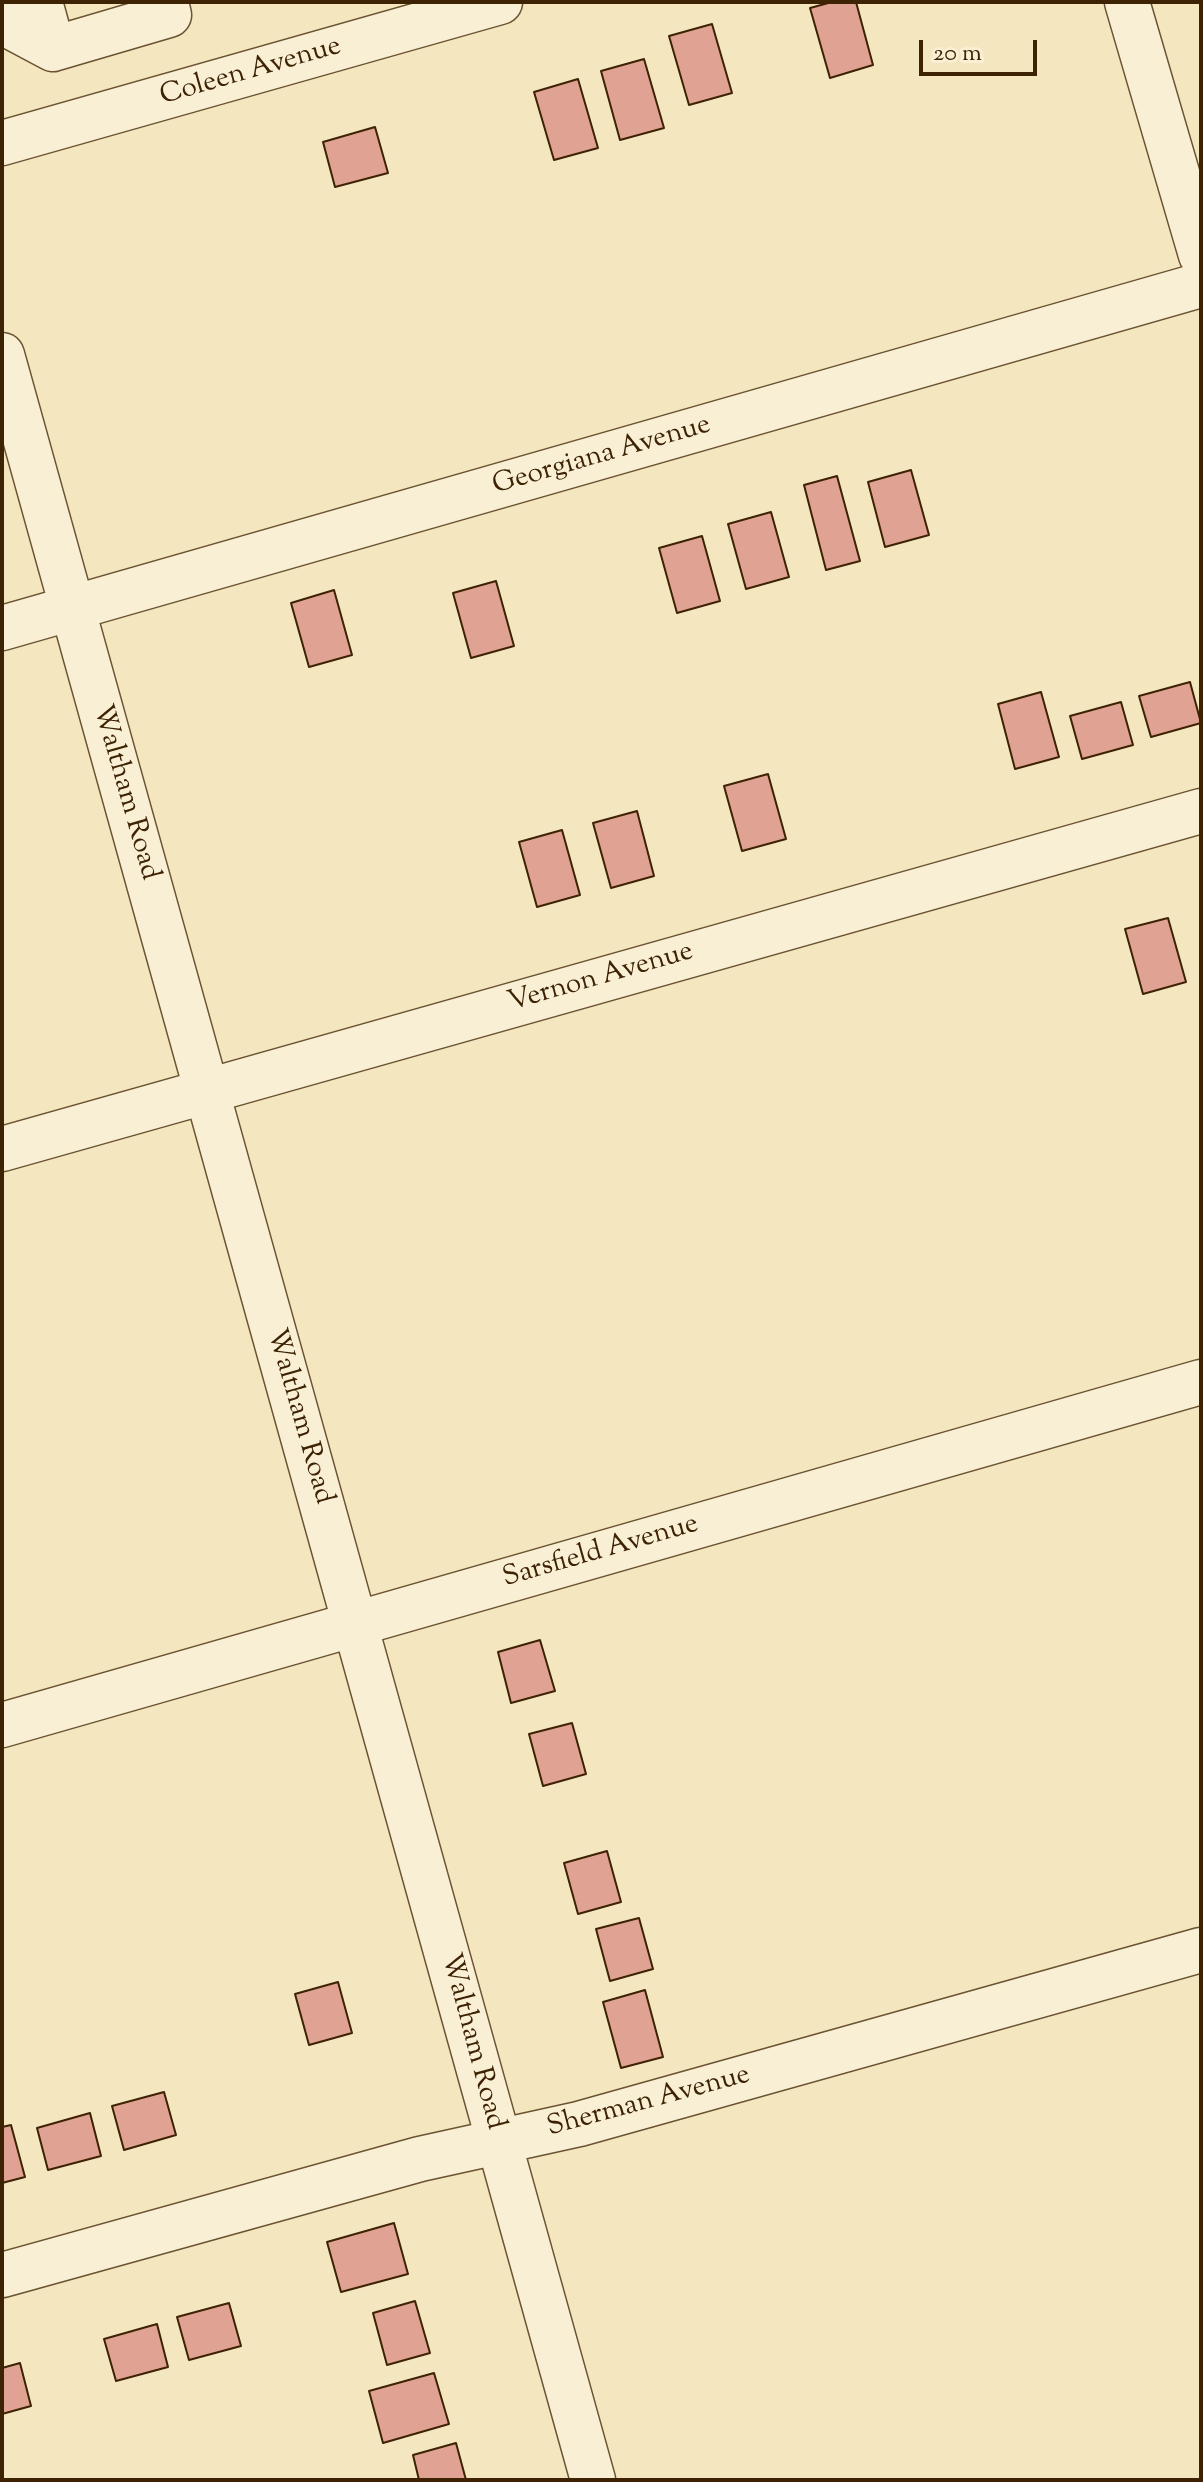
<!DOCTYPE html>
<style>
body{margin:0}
#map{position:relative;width:1203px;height:2482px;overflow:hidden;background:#f4e6bf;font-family:"Sorts Mill Goudy",serif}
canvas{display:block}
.frame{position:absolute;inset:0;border:4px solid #3d2203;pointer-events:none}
.scale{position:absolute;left:919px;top:40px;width:118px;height:36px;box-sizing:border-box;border:4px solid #3d2203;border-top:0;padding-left:10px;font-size:24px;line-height:28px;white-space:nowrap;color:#3d2203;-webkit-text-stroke:6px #f8efd5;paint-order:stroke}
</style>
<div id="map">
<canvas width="1203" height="2482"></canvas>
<div class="frame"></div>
<div class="scale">20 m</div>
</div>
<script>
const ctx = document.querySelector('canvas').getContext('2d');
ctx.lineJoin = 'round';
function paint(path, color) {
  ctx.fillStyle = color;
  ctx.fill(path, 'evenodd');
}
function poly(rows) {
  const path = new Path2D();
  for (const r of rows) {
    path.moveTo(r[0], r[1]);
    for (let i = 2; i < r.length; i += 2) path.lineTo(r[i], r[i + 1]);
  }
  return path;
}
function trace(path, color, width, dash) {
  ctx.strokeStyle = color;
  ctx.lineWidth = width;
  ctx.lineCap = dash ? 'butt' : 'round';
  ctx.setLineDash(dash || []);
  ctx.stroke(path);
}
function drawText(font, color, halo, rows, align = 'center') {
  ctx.font = font + ' "Sorts Mill Goudy",serif';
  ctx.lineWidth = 7;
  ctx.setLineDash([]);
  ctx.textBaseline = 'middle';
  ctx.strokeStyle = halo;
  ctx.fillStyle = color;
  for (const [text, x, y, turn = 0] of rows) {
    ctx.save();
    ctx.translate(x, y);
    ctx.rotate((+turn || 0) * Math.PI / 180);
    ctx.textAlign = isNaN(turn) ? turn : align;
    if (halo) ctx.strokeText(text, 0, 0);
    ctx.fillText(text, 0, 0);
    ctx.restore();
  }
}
const building = poly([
 [832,2,856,2,873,65,830,78,810,8,832,2],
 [712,24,732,93,689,105,669,36,712,24],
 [644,59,664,128,620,140,601,71,644,59],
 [578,79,598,148,554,160,534,92,578,79],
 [375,127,388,173,335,187,323,142,375,127],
 [911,470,929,535,885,547,868,482,911,470],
 [837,476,860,561,826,570,804,485,837,476],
 [771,512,789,577,746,589,728,524,771,512],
 [702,536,720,601,677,613,659,548,702,536],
 [496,581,514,646,471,658,453,593,496,581],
 [334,590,352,655,309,667,291,603,334,590],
 [1190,682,1201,723,1151,737,1139,696,1190,682],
 [1041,692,1059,757,1015,769,998,704,1041,692],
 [1121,702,1133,745,1082,759,1070,716,1121,702],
 [768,774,786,839,742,851,724,786,768,774],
 [637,811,654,876,611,888,593,823,637,811],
 [562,830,580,895,537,907,519,842,562,830],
 [1168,918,1186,982,1143,994,1125,929,1168,918],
 [540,1640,555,1691,511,1703,498,1652,540,1640],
 [572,1723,586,1774,543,1786,529,1734,572,1723],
 [607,1851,621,1902,578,1914,564,1863,607,1851],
 [639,1918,653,1969,610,1981,596,1929,639,1918],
 [338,1982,352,2033,309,2045,295,1994,338,1982],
 [645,1990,663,2057,621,2068,603,2002,645,1990],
 [164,2092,176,2135,124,2150,112,2106,164,2092],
 [90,2113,101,2156,48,2170,37,2128,90,2113],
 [11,2125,25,2177,2,2183,2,2127,11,2125],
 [394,2223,408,2274,341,2292,327,2242,394,2223],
 [415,2301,430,2353,387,2365,373,2313,415,2301],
 [229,2303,241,2346,189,2360,177,2317,229,2303],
 [157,2324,168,2367,116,2381,104,2339,157,2324],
 [20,2363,31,2406,2,2414,2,2368,20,2363],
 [434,2373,449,2424,383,2443,369,2391,434,2373],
 [456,2443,466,2480,419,2480,413,2455,456,2443]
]);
paint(building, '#e0a292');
trace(building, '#3d2203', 2);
const minor = poly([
 [40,2,53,49,169,15,166,2],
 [1127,2,1201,255],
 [2,6,6,24,53,49],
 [2,143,500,2],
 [2,355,593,2480],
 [2,628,1201,285],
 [2,1149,1201,811],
 [2,1725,1201,1382],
 [2,2275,420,2159,579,2124,1201,1950]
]);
trace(minor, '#6b5332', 47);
trace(minor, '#f8efd5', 44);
drawText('28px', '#3d2203', '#f8efd5', [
 ["Coleen Avenue",251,73,-16],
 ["Georgiana Avenue",602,457,-16],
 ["Waltham Road",124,793,74],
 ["Vernon Avenue",601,979,-16],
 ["Waltham Road",298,1417,74],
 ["Sarsfield Avenue",601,1553,-16],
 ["Waltham Road",471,2042,75],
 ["Sherman Avenue",649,2103,-15]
]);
</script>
